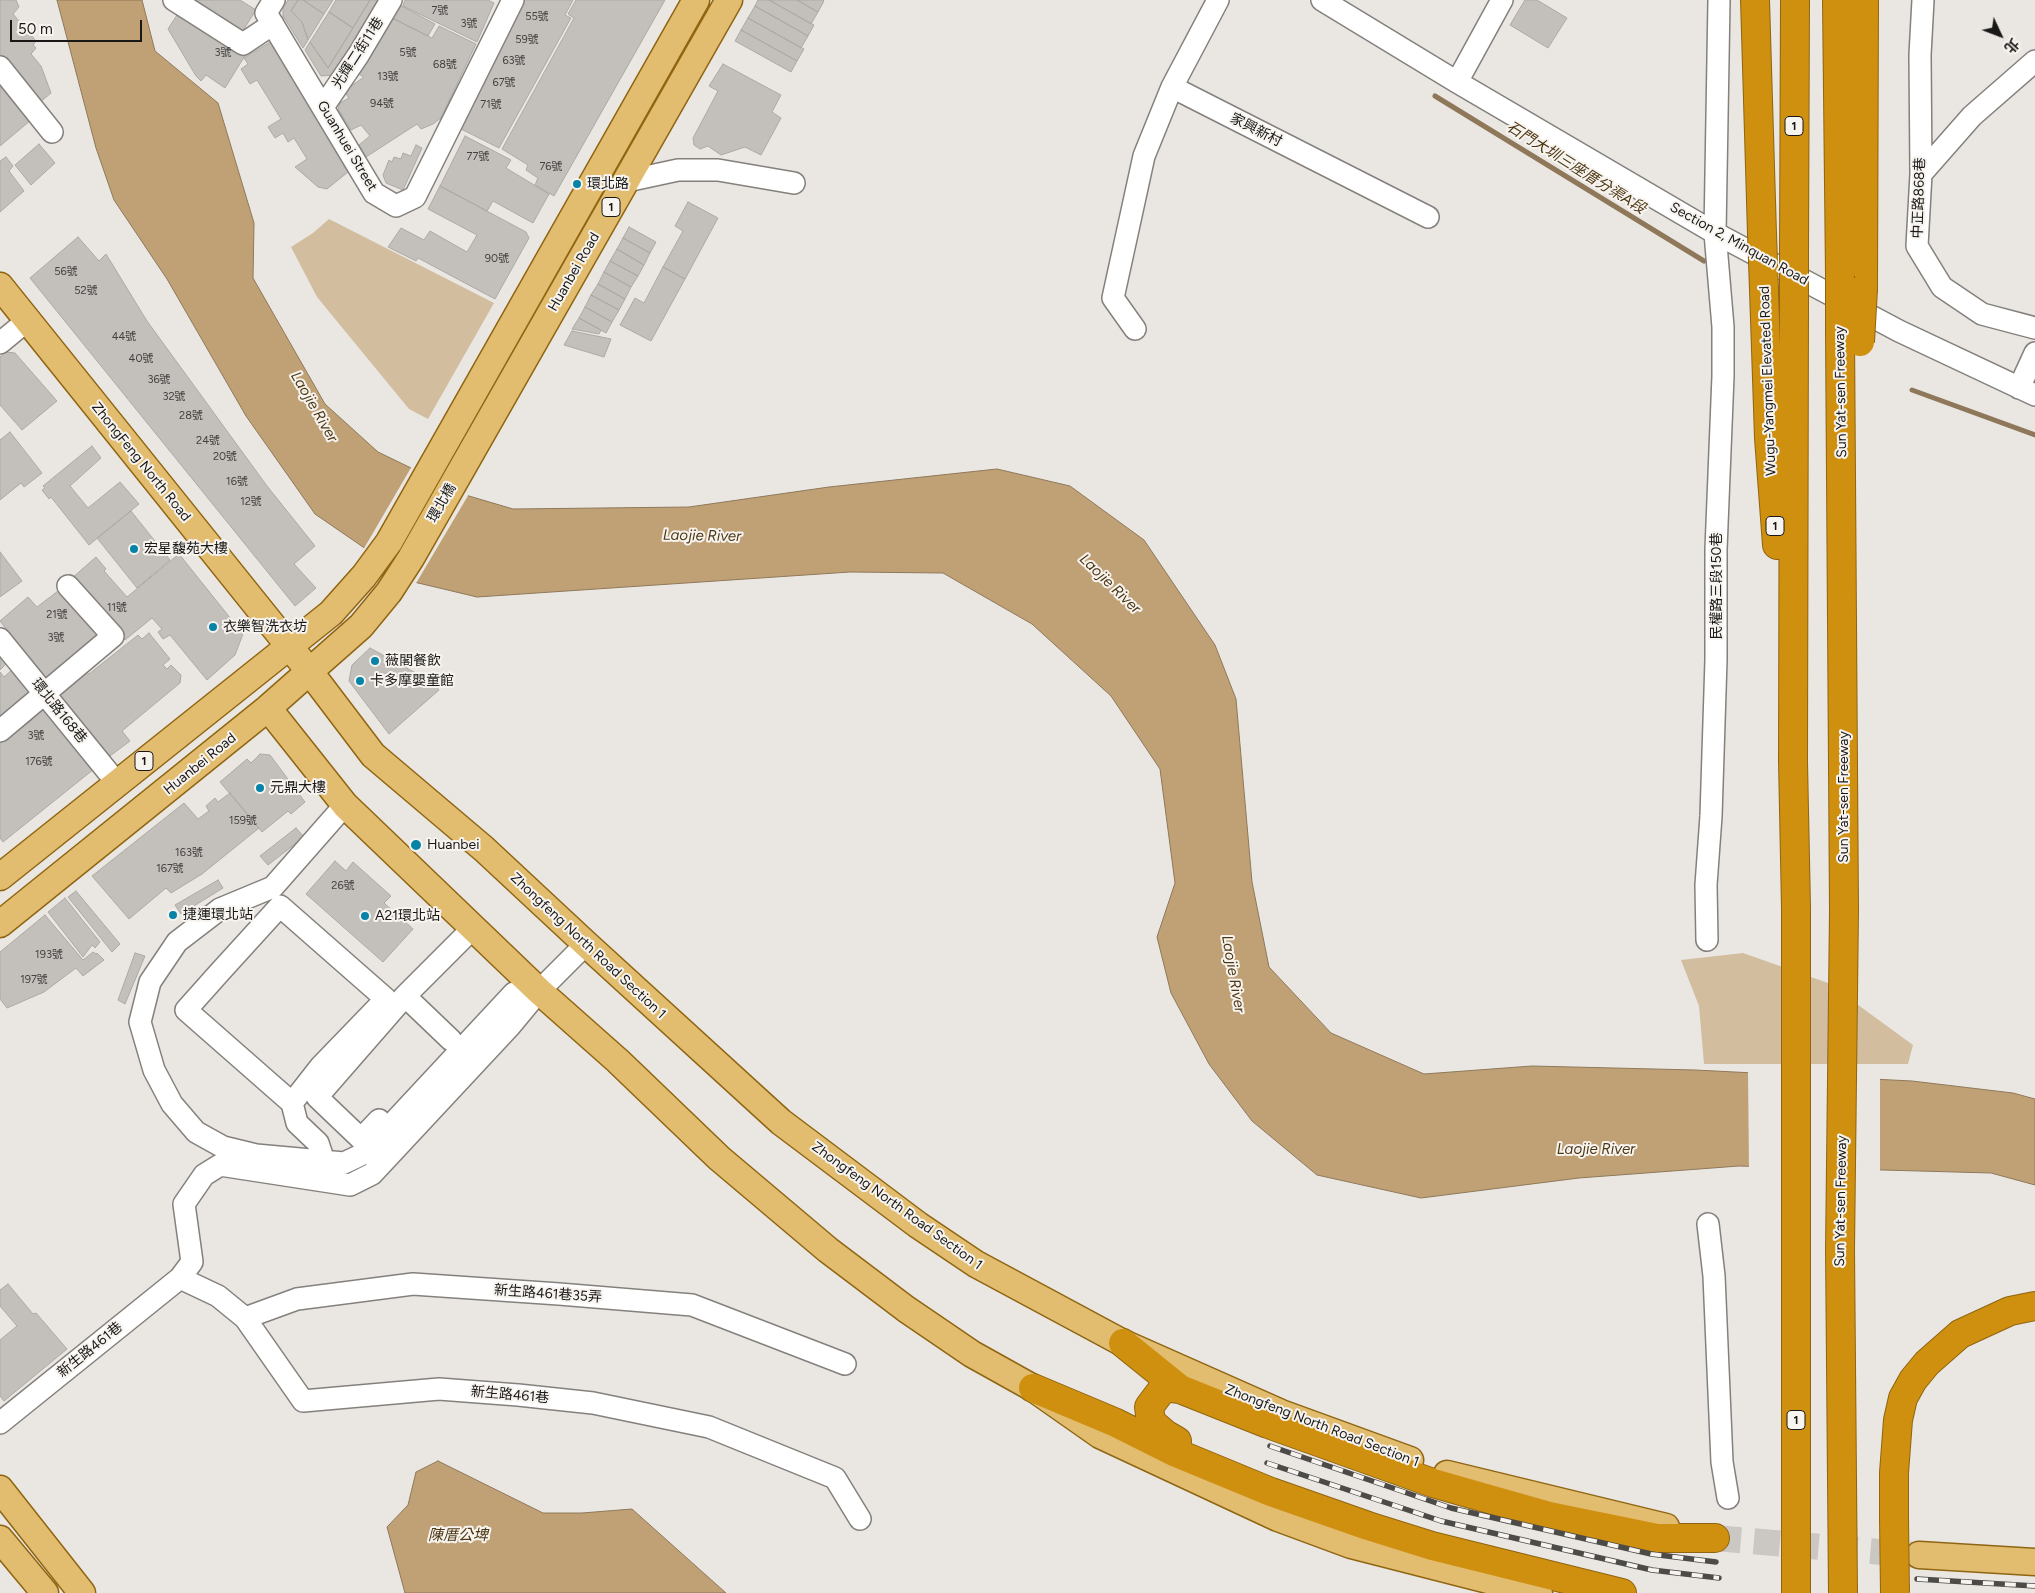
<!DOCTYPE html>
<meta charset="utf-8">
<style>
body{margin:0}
#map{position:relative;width:2035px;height:1593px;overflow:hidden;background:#eae7e3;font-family:Figtree,"Noto Sans TC",sans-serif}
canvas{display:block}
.north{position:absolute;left:1975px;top:10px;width:50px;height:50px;-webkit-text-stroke:4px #f7f4f0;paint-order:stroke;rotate:133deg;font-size:14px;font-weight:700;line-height:20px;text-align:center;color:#191816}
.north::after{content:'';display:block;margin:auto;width:18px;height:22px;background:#191816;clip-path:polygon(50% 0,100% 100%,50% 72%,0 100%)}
.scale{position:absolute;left:10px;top:20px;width:132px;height:22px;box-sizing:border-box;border:2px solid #191816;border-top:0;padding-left:6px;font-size:15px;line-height:18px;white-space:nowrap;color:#191816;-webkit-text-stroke:4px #f7f4f0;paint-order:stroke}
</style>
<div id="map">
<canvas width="2035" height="1593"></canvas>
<div class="north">北</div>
<div class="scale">50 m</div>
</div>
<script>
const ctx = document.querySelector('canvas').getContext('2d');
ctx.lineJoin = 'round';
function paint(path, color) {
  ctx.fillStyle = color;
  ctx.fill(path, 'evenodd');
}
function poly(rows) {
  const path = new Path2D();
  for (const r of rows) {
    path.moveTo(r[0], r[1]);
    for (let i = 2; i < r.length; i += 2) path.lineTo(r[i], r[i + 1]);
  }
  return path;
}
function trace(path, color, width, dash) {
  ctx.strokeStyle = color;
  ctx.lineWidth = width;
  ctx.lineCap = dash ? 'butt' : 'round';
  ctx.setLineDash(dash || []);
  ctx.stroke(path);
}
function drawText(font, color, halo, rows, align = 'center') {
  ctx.font = font + ' Figtree,"Noto Sans TC",sans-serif';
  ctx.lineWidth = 4;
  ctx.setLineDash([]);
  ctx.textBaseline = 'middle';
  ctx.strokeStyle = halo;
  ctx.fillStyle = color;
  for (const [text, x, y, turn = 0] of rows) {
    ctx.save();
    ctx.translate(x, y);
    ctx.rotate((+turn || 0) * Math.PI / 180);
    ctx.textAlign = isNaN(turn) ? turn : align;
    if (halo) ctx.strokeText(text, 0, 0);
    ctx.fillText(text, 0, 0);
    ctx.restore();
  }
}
paint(poly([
 [329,219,494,303,428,419,409,409,317,297,291,247,313,233],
 [1743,953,1828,983,1913,1045,1908,1064,1704,1064,1699,1006,1681,960]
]), '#d2bd9f');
const water = poly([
 [57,0,142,0,155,51,218,103,254,223,253,278,325,404,378,452,469,496,513,509,689,507,829,487,997,469,1070,486,1144,540,1215,645,1236,699,1252,882,1269,967,1331,1033,1424,1074,1532,1066,1695,1070,1912,1081,2013,1093,2035,1099,2035,1185,1991,1173,1739,1166,1579,1178,1421,1198,1317,1175,1252,1121,1209,1064,1171,993,1157,937,1175,883,1160,769,1111,696,1032,624,943,573,850,572,477,597,414,582,315,514,246,416,167,279,114,200,96,148,57,0],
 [438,1461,543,1513,582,1513,632,1509,726,1593,405,1593,387,1527,408,1505,416,1472,438,1461]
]);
paint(water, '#c0a176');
trace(water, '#8e7859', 1);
paint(poly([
 [412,466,469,494,415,585,363,550],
 [1748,1070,1880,1077,1880,1172,1749,1168]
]), '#eae7e3');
trace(poly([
 [1435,96,1704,261],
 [1912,390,2035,435]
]), '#8e7859', 5);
const building = poly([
 [0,0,16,0,19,7,13,14,36,41,33,45,36,48,31,54,41,66,51,93,38,104,0,57,0,0],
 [186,0,240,0,256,10,242,32,186,0],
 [288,0,298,0,291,11,302,22,308,40,303,48,283,16,283,8,288,0],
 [298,0,303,0,324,14,308,40,302,22,291,11,298,0],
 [303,0,333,0,324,14,303,0],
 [336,0,370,0,353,28,329,12,336,0],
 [370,0,383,0,335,75,321,76,305,50,310,42,328,68,370,0],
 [405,0,488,0,494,3,477,42,403,6,405,0],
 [523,0,573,0,565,15,571,18,499,148,461,129,523,0],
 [576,0,665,0,554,196,535,185,538,178,526,170,528,165,502,149,574,18,568,14,576,0],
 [758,0,769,0,814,25,808,36,755,6,758,0],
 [769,0,797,0,818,12,811,24,769,0],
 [797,0,823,0,824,1,818,12,797,0],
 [1525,0,1537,0,1567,18,1548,48,1510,25,1525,0],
 [398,4,435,24,428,36,390,17,398,4],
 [755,6,808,36,801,48,748,18,755,6],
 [179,12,246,54,225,88,206,75,201,81,196,76,168,29,179,12],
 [329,12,353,28,328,68,310,42,329,12],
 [390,17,432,38,439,26,476,44,441,118,433,124,421,129,417,124,366,157,359,145,370,136,361,125,351,130,338,109,340,103,349,98,344,91,364,77,357,73,390,17],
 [748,18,804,49,797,61,741,30,748,18],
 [741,30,797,61,791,72,735,41,741,30],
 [272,41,348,172,327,189,318,187,295,167,307,159,294,138,288,142,283,133,275,138,268,127,281,119,257,80,250,84,241,69,248,64,244,58,272,41],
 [723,64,781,95,772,112,781,118,761,155,745,147,721,155,708,146,700,149,694,145,693,138,718,91,709,86,723,64],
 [0,81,31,120,0,146,0,81],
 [465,136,511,160,506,168,549,194,533,223,493,201,487,211,440,186,465,136],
 [39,144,55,163,31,185,15,165,39,144],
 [416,145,422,148,403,190,386,183,383,175,389,160,392,162,394,157,401,159,403,153,411,156,416,145],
 [6,157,13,166,9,171,24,191,0,212,0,161,6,157],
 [440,186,526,232,529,238,495,299,418,258,416,261,388,247,401,228,424,240,430,231,467,252,477,235,428,209,440,186],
 [688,202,718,218,685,279,663,267,683,231,675,226,688,202],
 [629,227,656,242,650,253,623,238,629,227],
 [78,237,99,261,106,254,147,321,267,486,315,546,294,564,316,588,295,606,30,278,78,237],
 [623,238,650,253,644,265,617,249,623,238],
 [617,249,644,265,638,276,610,261,617,249],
 [610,261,638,276,631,287,604,272,610,261],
 [663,267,685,279,651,341,620,325,635,298,644,303,663,267],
 [604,272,631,287,625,299,598,284,604,272],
 [598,284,625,299,619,310,591,295,598,284],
 [591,295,619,310,612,322,585,307,591,295],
 [585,307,612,322,606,333,579,318,585,307],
 [579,318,601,330,599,334,572,329,579,318],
 [572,331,611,339,604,357,564,345,572,331],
 [6,352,15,353,57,401,22,430,0,405,0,357,6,352],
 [10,432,42,473,24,487,21,483,0,500,0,440,10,432],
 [92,446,101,458,70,486,88,508,120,482,139,504,89,545,51,497,49,499,42,490,45,488,43,486,92,446],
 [131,511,170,560,137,588,97,538,131,511],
 [0,552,22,581,0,597,0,552],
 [179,554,243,634,235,655,207,680,170,635,163,639,158,632,162,629,152,618,125,640,72,578,96,557,106,569,104,571,127,597,179,554],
 [62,588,100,633,46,681,0,621,28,597,37,607,62,588],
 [149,633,170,659,163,665,167,669,171,665,181,675,180,683,122,731,130,741,106,759,56,693,85,670,89,674,138,635,142,639,149,633],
 [370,648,434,683,439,690,389,734,349,681,352,665,370,648],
 [0,653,8,662,0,670,0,653],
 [13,669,32,692,0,719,0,672,4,677,13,669],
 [45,706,94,769,3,842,0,838,0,740,11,731,13,734,32,720,31,717,45,706],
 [260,754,270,755,305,802,291,814,288,811,262,832,220,782,247,759,251,763,260,754],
 [230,793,259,828,202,874,171,893,166,888,129,919,92,876,184,803,198,819,209,811,206,806,215,798,218,802,230,793],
 [296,828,304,837,268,865,260,856,296,828],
 [335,861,346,871,353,862,391,896,384,903,413,929,383,962,306,894,335,861],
 [218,880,223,888,181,914,175,905,218,880],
 [76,891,120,944,112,952,68,897,76,891],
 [65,898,100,942,95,948,92,945,83,957,48,912,65,898],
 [45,915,83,960,93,952,96,954,97,953,104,960,83,976,76,968,44,992,7,1008,0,999,0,952,45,915],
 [135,953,145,956,125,1004,118,1000,135,953],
 [8,1284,33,1314,36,1313,67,1349,4,1401,0,1396,0,1340,17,1326,0,1306,0,1290,8,1284]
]);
paint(building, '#c3c0bc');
trace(building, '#aca9a5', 1);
trace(poly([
 [1715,1538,1916,1555]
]), '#cbc8c4', 26, [26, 13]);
const minor = poly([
 [174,0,243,44,273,24],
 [274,0,266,13,374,193,396,206,415,197,513,0],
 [1218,0,1172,87,1428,217],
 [1322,0,1457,82,1715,233,1899,331,2035,395],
 [1923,0,1920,55,1921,174,1917,246,1942,287,1982,314,2035,328],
 [0,67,52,132],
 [1457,82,1502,0],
 [323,107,359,54,391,0],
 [1921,174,1972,116,2035,61],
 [627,181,678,170,718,170,794,183],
 [1135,329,1113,298,1144,156,1172,87],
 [0,343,28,320],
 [2019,388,2035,353],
 [0,639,117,783],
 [0,731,113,636,68,586],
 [345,805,273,887,220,909,190,932,177,942,150,982,140,1022,154,1070,172,1104,196,1132,223,1147,256,1155,344,1163,365,1153,514,993,539,991],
 [1707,940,1706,885,1711,816,1716,660,1716,549,1723,376,1723,327,1715,233,1719,0],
 [405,996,451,1040],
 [292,1103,186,1010,219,973,280,906,386,999],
 [379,1120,361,1139,317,1097,405,996,473,928],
 [324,1161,318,1143,297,1123,292,1103,321,1066,378,1007],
 [1708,1224,1714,1276,1722,1462,1728,1498],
 [180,1278,218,1296,245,1318,303,1401,439,1389,518,1395,593,1403,709,1427,835,1478,860,1519],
 [245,1318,297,1299,413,1284,559,1294,692,1305,845,1364],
 [0,1423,180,1278,192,1262,184,1204,204,1175,220,1165,350,1185,372,1174,510,1026,539,991,586,944]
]);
const major = poly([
 [0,286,310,672,373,755,484,849,586,944,781,1122,918,1225,976,1264,1123,1343,1281,1413,1410,1460],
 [268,708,345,805,539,991,618,1061,719,1158,828,1250,906,1309,972,1354,1033,1388,1100,1435,1278,1518,1351,1545,1539,1593],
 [0,877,331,613,364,576,389,542,696,0],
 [0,924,268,708,361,626,389,592,411,558,729,0],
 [1447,1474,1666,1527],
 [0,1489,82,1593],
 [0,1539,45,1593],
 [1919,1555,2035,1562]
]);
const highway = poly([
 [1755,0,1762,234],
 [1837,0,1840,276],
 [1794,251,1795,0],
 [1863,289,1864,0],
 [1764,290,1769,438,1777,545],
 [1794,306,1793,761,1796,908,1796,1593],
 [1840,332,1844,910,1840,1249,1843,1593],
 [1123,1343,1180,1389,1268,1424,1433,1483,1549,1516,1657,1538,1715,1538],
 [1033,1388,1114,1422,1174,1452,1271,1492,1368,1526,1432,1546,1622,1593],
 [1177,1441,1165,1434,1151,1422,1149,1407,1164,1387,1180,1389],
 [1894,1518,1894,1473,1898,1420,1903,1398,1913,1380,1927,1363,1960,1334,2010,1311,2035,1306]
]);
trace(minor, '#84817d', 24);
trace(major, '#8f6511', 29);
trace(highway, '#8f6511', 30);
trace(minor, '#fff', 21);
trace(major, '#e2bc6f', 26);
trace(highway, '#cf8f0f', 28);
const rail = poly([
 [1270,1446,1451,1508,1651,1554,1716,1562],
 [1267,1463,1441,1521,1652,1570,1719,1578],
 [1917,1579,2035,1586]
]);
trace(rail, '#4c4b48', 5.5);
trace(rail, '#f7f4f0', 4, [11]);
const highwayBridge = poly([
 [1762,234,1764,290],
 [1840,276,1840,332],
 [1794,306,1794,251],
 [1860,342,1863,289],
 [1894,1518,1895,1593]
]);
trace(highwayBridge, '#8f6511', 30, []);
trace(highwayBridge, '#cf8f0f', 28);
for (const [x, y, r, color] of [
 [577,184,5,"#0783a8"],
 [134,549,5,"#0783a8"],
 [213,627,5,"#0783a8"],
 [375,661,5,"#0783a8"],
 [360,681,5,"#0783a8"],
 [260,788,5,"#0783a8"],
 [416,845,6,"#0783a8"],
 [173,915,5,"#0783a8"],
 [365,916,5,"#0783a8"]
]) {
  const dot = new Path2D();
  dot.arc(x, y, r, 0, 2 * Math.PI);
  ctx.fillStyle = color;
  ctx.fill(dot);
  trace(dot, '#f7f4f0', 2);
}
drawText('11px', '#444240', null, [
 ["7號",440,11],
 ["55號",537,17],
 ["3號",469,24],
 ["59號",527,40],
 ["3號",223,53],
 ["5號",408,53],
 ["63號",514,61],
 ["68號",445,65],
 ["13號",388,77],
 ["67號",504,83],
 ["94號",382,104],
 ["71號",491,105],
 ["77號",478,157],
 ["76號",551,167],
 ["90號",497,259],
 ["56號",66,272],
 ["52號",86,291],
 ["44號",124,337],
 ["40號",141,359],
 ["36號",159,380],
 ["32號",174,397],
 ["28號",191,416],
 ["24號",208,441],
 ["20號",225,457],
 ["16號",237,482],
 ["12號",251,502],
 ["11號",117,608],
 ["21號",57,615],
 ["3號",56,638],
 ["3號",36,736],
 ["176號",39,762],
 ["159號",243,821],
 ["163號",189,853],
 ["167號",170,869],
 ["26號",343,886],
 ["193號",49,955],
 ["197號",34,980]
]);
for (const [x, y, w] of [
 [1794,126,18],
 [611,207,18],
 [1775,526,18],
 [144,761,18],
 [1796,1420,18]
]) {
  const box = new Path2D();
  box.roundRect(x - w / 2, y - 9.5, w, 19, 4);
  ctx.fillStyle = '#f7f4f0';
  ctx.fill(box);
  trace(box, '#191816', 1);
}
drawText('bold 12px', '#191816', null, [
 ["1",1794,126],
 ["1",611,207],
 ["1",1775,526],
 ["1",144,761],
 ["1",1796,1420]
]);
drawText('14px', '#191816', '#f7f4f0', [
 ["光輝二街11巷",358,53,-57],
 ["家興新村",1256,130,27],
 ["Guanhuei Street",347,146,59],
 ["中正路868巷",1919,198,-88],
 ["Section 2, Minquan Road",1739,244,29],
 ["Huanbei Road",574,272,-60],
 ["Wugu-Yangmei Elevated Road",1768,381,-92],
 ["Sun Yat-sen Freeway",1841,392,-91],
 ["ZhongFeng North Road",141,462,51],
 ["環北橋",442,503,-60],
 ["民權路三段150巷",1717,586,-90],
 ["環北路168巷",59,711,51],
 ["Huanbei Road",200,764,-39],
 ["Sun Yat-sen Freeway",1844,797,-90],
 ["Zhongfeng North Road Section 1",588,946,43],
 ["Sun Yat-sen Freeway",1841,1201,-89],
 ["Zhongfeng North Road Section 1",897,1206,36],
 ["新生路461巷35弄",548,1294,4],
 ["新生路461巷",90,1350,-39],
 ["新生路461巷",510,1395,5],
 ["Zhongfeng North Road Section 1",1322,1426,21]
]);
drawText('14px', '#191816', '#f7f4f0', [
 ["環北路",587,184],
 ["宏星馥苑大樓",144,549],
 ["衣樂智洗衣坊",223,627],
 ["薇閣餐飲",385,661],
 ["卡多摩嬰童館",370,681],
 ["元鼎大樓",270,788],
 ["Huanbei",427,845],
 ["捷運環北站",183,915],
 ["A21環北站",375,916]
], 'left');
drawText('italic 15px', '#4d3713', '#f7f4f0', [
 ["石門大圳三座厝分渠A段",1576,168,32],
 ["Laojie River",314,407,60],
 ["Laojie River",702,536,1],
 ["Laojie River",1110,584,44],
 ["Laojie River",1233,974,80],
 ["Laojie River",1596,1150],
 ["陳厝公埤",458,1536]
]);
</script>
